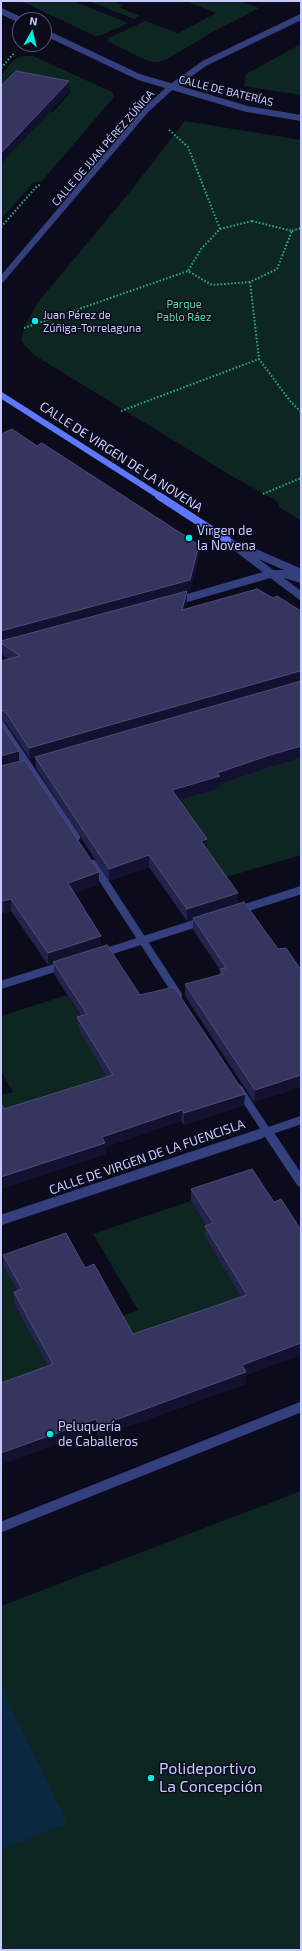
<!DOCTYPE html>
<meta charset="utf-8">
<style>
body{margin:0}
#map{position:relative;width:302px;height:1951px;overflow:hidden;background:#0b0b1c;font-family:"Exo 2",sans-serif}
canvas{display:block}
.frame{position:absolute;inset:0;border:2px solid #c6caff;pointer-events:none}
.north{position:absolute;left:12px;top:12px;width:40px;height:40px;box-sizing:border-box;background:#0b0b1c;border:1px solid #565777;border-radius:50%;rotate:8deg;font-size:11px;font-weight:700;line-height:16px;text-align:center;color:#c6caff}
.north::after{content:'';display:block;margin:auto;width:14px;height:18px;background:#00f1dd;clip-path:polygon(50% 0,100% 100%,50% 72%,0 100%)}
</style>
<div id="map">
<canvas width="302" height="1951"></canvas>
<div class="frame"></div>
<div class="north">N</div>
</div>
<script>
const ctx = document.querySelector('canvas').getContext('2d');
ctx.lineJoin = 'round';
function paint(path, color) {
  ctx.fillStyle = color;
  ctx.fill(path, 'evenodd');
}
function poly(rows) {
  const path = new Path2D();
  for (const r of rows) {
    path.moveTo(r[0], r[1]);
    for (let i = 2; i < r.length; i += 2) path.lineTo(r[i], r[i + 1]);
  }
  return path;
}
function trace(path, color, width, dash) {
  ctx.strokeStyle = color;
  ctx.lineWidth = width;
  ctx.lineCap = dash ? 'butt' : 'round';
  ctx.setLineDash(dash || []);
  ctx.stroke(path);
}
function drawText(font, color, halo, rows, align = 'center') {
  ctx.font = font + ' "Exo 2",sans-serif';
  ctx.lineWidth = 3;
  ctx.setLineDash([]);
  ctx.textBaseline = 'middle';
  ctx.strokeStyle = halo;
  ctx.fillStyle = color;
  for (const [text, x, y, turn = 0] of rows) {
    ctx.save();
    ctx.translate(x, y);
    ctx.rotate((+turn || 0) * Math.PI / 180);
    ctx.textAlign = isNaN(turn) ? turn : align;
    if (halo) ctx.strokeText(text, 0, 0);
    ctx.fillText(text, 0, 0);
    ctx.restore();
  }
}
paint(poly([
 [21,1,73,1,128,23,102,35,95,36],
 [89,1,112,1,123,5,119,7,140,16,134,19],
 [186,1,240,1,259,8,209,34,169,58,159,62,152,62,144,59,107,41,109,38,145,21,178,33,216,13],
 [301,44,301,95,244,86,246,74],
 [22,56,33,56,112,92,114,97,42,181,33,183,1,219,1,164,47,111,53,112,71,92,16,80,11,86,1,84,1,75,14,60],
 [185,121,301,140,301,521,279,507,279,503,272,498,235,478,34,355,21,341,24,328,38,302,129,193],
 [301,756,301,855,220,879,162,798],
 [67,995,127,1090,1,1130,1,1095,13,1092,1,1071,1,1016],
 [191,1201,212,1234,205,1237,231,1280,261,1308,130,1355,118,1318,138,1310,93,1234],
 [3,1265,22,1300,14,1303,38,1346,68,1378,1,1401,1,1266],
 [301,1491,301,1950,1,1950,1,1606]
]), '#0e2621');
paint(poly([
 [1,1687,67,1823,1,1850]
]), '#0a2941');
trace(poly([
 [1,68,15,52],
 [169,130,188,147,220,229],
 [252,221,292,231,277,269,250,282,212,285,188,271,201,249,220,229,252,221],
 [1,227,37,186,40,185],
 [292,231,301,228],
 [250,282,259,359,290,401,301,412],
 [24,328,188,271],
 [121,411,259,359],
 [263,494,301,478]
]), '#29b08f', 2, [1.5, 2]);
trace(poly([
 [1,11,20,20],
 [44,32,139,77,247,109,301,118],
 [1,280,146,110,170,88,205,63,301,17]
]), '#343f7d', 6);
trace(poly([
 [227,540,301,596],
 [239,546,301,573],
 [177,601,270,574,285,574,301,579],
 [1,725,76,837],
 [93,864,178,995],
 [239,910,301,890],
 [100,954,203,921],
 [1,985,64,965],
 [239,1089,269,1135],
 [257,1135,301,1120]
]), '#343f7d', 8);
trace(poly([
 [269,1134,301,1182],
 [1,1220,260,1134],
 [1,1527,301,1407]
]), '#343f7d', 10);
trace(poly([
 [1,395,161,497]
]), '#5d77ff', 6);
trace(poly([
 [159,496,227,540]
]), '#5d77ff', 8);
paint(poly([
 [1,434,37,446,199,545,199,556,190,591,187,591,187,602,185,609,273,598,301,611,301,758,270,767,220,784,220,788,179,800,238,904,278,949,301,970,301,1087,254,1102,185,996,185,984,219,975,220,970,193,930,193,919,187,921,149,867,109,881,36,768,35,758,30,759,5,722,1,721,1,661,8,659,1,654],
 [1,724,19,751,19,762,99,884,74,893,101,936,101,947,140,995,245,1094,244,1105,184,1125,181,1121,105,1147,106,1154,1,1189,1,1103,4,1109,107,1077,78,1028,77,1017,81,1016,54,974,54,963,48,965,11,911,4,913,1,909],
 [191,1189,274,1202,301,1230,301,1355,246,1375,245,1384,99,1437,96,1430,48,1366,14,1303,14,1292,17,1290,3,1266,3,1255,85,1268,133,1334,241,1297,205,1237,205,1226,206,1225,191,1201]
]), '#23234c');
paint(poly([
 [69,81,70,91,1,164,1,153],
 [199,545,199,556,190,591,187,591,187,602,182,621,1,643,1,631],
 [300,671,300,682,30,759,29,748],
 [301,746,301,758,270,767,220,784,220,788,172,802,172,790,217,773,270,755],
 [19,751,19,762,1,768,1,756],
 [207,839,207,851,201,841],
 [149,855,149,867,109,881,109,869],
 [99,872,99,884,68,895,68,883],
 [238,893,238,905,187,921,187,909],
 [11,899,11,911,4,913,3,901],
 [101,936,101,948,48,965,48,953],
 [301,1075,301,1087,254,1102,255,1090],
 [245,1094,244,1105,184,1125,184,1113],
 [182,1110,181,1121,105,1147,106,1154,1,1189,1,1177,102,1137],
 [301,1343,301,1355,246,1375,245,1384,99,1437,99,1426,242,1365],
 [96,1419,96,1430,1,1465,1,1453]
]), '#121230');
const building = poly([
 [16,71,69,81,1,153,1,86,16,71],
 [12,429,37,446,42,443,199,545,190,580,1,631,1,434,12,429],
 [257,589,273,598,277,596,301,611,301,671,300,671,29,748,5,711,1,710,1,661,20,656,1,643,1,641,187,591,182,610,257,589],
 [301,681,301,746,270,755,217,773,220,776,172,790,207,839,201,841,238,893,187,909,149,855,109,869,35,757,301,681],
 [1,724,19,751,1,756,1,724],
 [25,760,99,872,68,883,101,936,48,953,11,899,3,901,1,898,1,766,25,760],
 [244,902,278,949,286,948,301,970,301,1075,255,1090,185,984,223,974,220,969,226,968,193,918,244,902],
 [107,945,140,995,174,987,245,1094,184,1113,182,1110,102,1137,105,1143,1,1177,1,1103,4,1109,113,1075,77,1017,87,1014,53,962,107,945],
 [252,1169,274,1202,281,1199,301,1230,301,1343,242,1365,246,1372,99,1426,96,1419,1,1453,1,1383,53,1364,14,1292,22,1289,3,1255,66,1233,85,1268,94,1264,133,1334,247,1295,205,1226,213,1223,191,1189,252,1169]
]);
paint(building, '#35355f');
trace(building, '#4c4c78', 1);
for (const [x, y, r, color] of [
 [35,321,4,"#00f1dd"],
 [189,538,4,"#00f1dd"],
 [50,1434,4,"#00f1dd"],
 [151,1778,4,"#00f1dd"]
]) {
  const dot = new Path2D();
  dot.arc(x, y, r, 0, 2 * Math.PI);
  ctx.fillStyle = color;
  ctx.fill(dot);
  trace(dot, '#0b0b1c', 1.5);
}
drawText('11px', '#c6caff', '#0b0b1c', [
 ["CALLE DE BATERÍAS",226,91,14],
 ["CALLE DE JUAN PÉREZ ZÚÑIGA",103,148,-49]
]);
drawText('11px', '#50e1a2', '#0b0b1c', [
 ["Parque",184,304],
 ["Pablo Ráez",184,317]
]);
drawText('11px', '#c6caff', '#0b0b1c', [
 ["Juan Pérez de",43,315],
 ["Zúñiga-Torrelaguna",43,328]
], 'left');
drawText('13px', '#c6caff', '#0b0b1c', [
 ["CALLE DE VIRGEN DE LA NOVENA",121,457,33],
 ["CALLE DE VIRGEN DE LA FUENCISLA",147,1157,-19]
]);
drawText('13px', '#c6caff', '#0b0b1c', [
 ["Virgen de",197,531],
 ["la Novena",197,546],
 ["Peluquería",58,1427],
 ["de Caballeros",58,1442]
], 'left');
drawText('16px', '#c6caff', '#0b0b1c', [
 ["Polideportivo",159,1769],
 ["La Concepción",159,1787]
], 'left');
</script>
